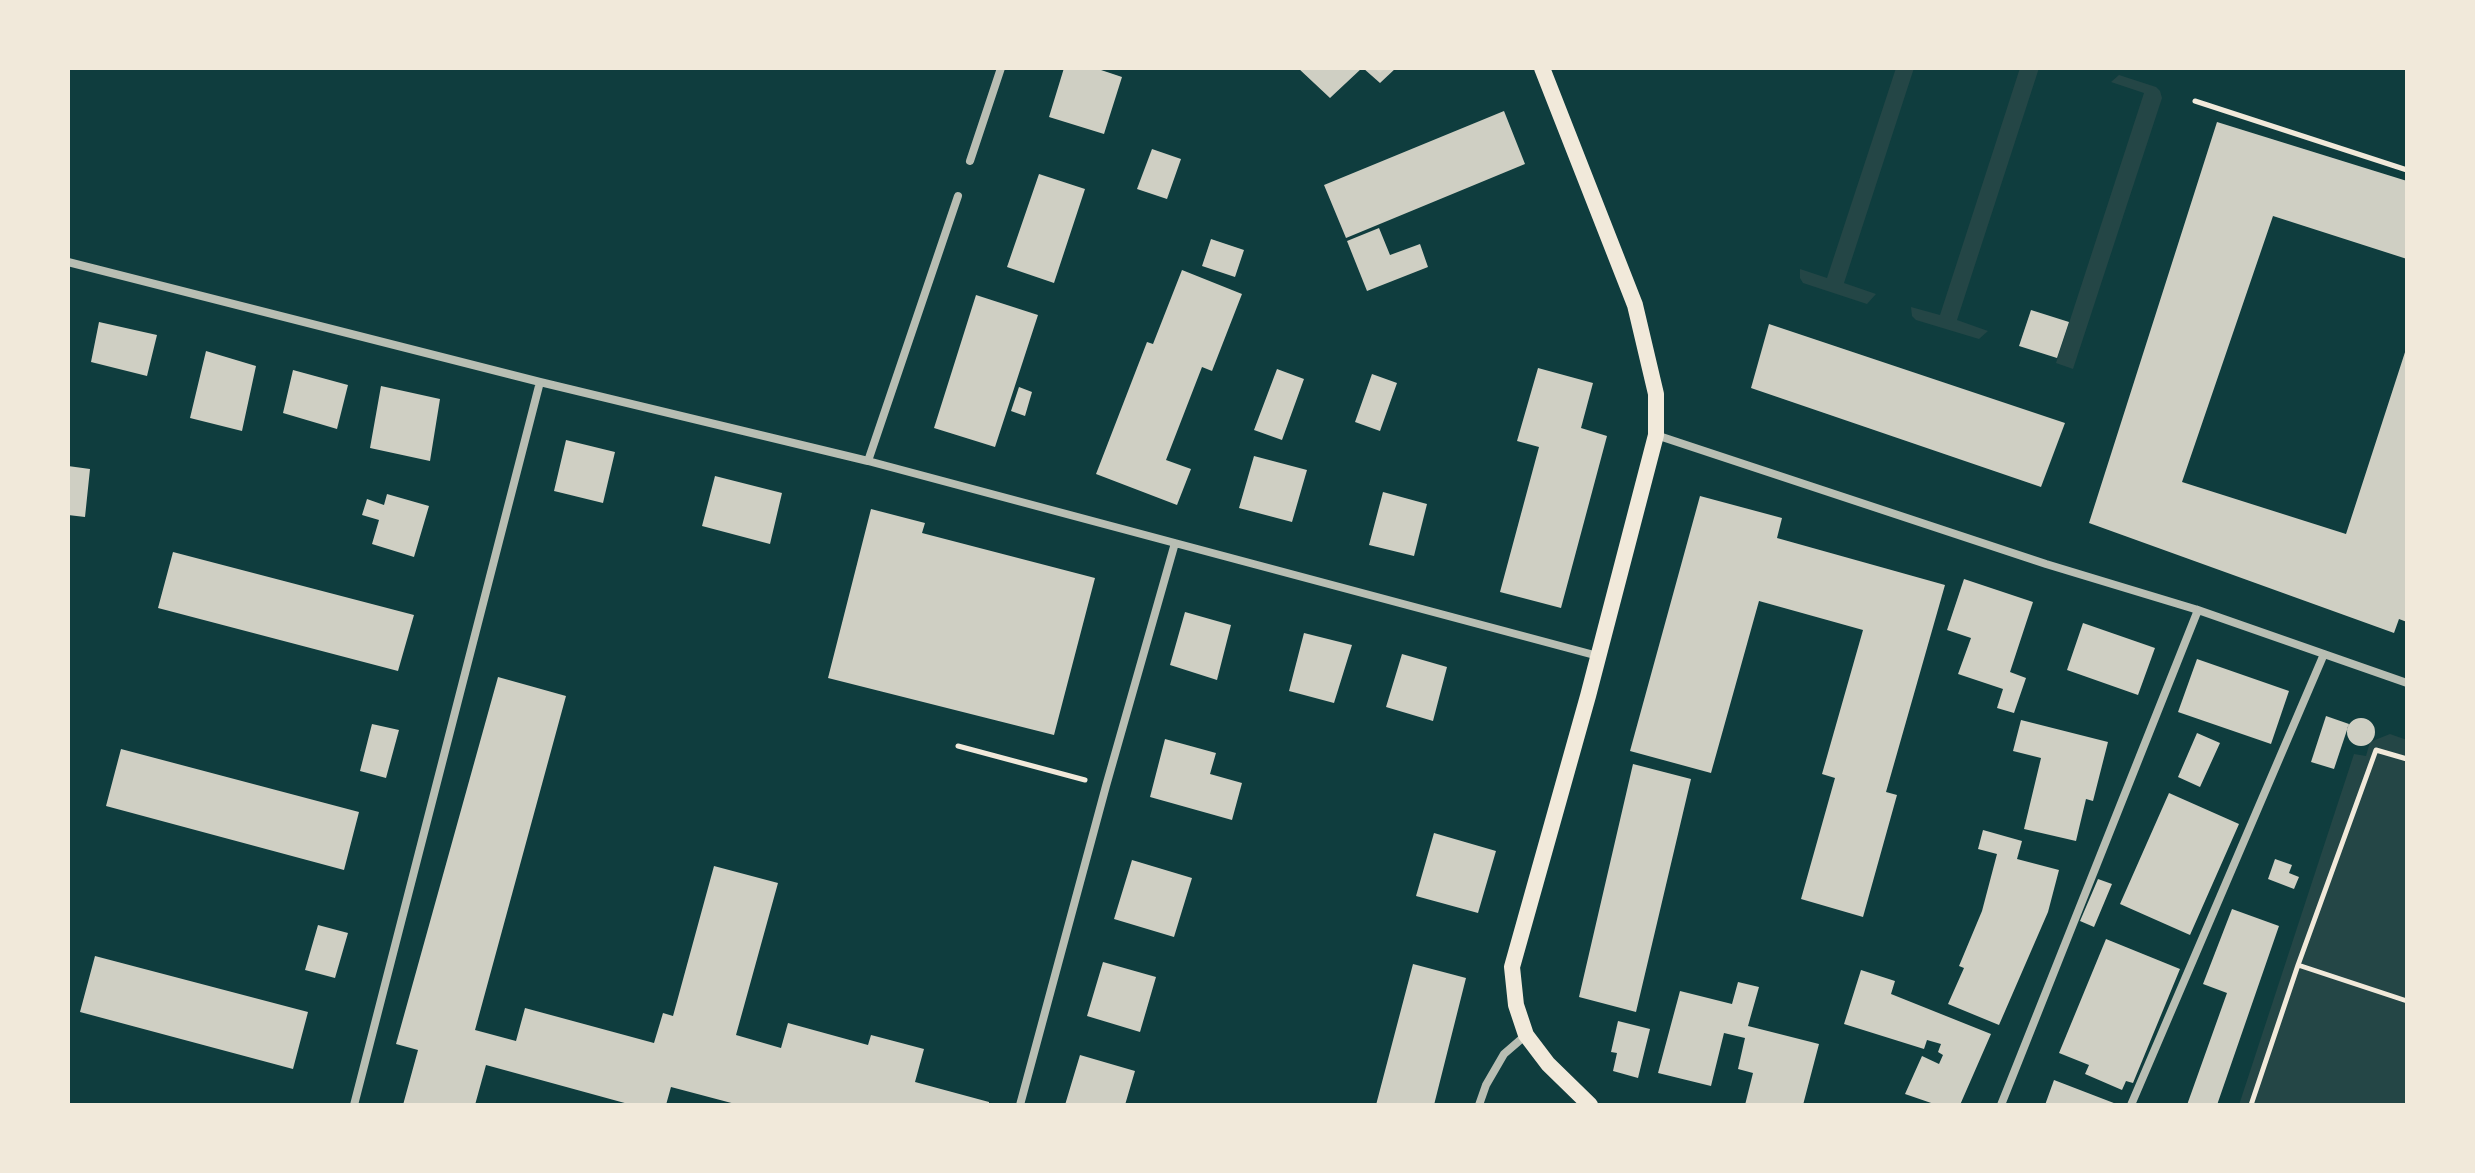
<!DOCTYPE html>
<style>
body{margin:0}
#map{position:relative;width:2475px;height:1173px;overflow:hidden;background:#0f3d3e;font-family:"Fira Sans Condensed",sans-serif}
canvas{display:block}
.frame{position:absolute;inset:0;border:70px solid #f1e9da;pointer-events:none}
</style>
<div id="map">
<canvas width="2475" height="1173"></canvas>
<div class="frame"></div>
</div>
<script>
const ctx = document.querySelector('canvas').getContext('2d');
ctx.lineJoin = 'round';
function paint(path, color) {
  ctx.fillStyle = color;
  ctx.fill(path, 'evenodd');
}
function poly(rows) {
  const path = new Path2D();
  for (const r of rows) {
    if (r.length === 3) {
      path.moveTo(r[0] + r[2], r[1]);
      path.arc(r[0], r[1], r[2], 0, 2 * Math.PI);
      continue;
    }
    path.moveTo(r[0], r[1]);
    for (let i = 2; i < r.length; i += 2) path.lineTo(r[i], r[i + 1]);
  }
  return path;
}
function trace(path, color, width, dash) {
  ctx.strokeStyle = color;
  ctx.lineWidth = width;
  ctx.lineCap = dash ? 'butt' : 'round';
  ctx.setLineDash(dash || []);
  ctx.stroke(path);
}
paint(poly([
 [1896,68,1914,68,1844,283,1876,294,1867,304,1803,283,1800,278,1800,269,1827,278],
 [2020,68,2039,68,1957,320,1988,331,1979,339,1916,320,1912,316,1911,307,1940,315],
 [2119,75,2156,87,2160,91,2162,98,2073,369,2056,363,2144,93,2111,82],
 [2390,734,2407,740,2407,1105,2239,1105,2354,754,2366,756,2370,742]
]), '#244646');
paint(poly([
 [1064,68,1095,68,1122,77,1104,134,1049,117],
 [1298,68,1362,68,1330,98],
 [1363,68,1396,68,1380,83],
 [1504,111,1525,164,1346,238,1324,185],
 [2217,122,2407,181,2407,259,2273,216,2182,482,2346,534,2407,346,2407,622,2399,619,2394,633,2089,523],
 [1152,149,1181,159,1167,199,1137,189],
 [1039,174,1085,189,1054,283,1007,267],
 [1379,228,1390,255,1420,244,1428,267,1367,291,1347,241],
 [1211,239,1244,250,1235,277,1202,266],
 [1182,270,1242,294,1212,371,1202,367,1166,460,1191,469,1177,505,1096,474,1147,342,1153,344],
 [976,295,1038,315,995,447,934,428],
 [2031,310,2069,322,2057,358,2019,346],
 [99,322,157,335,147,376,91,362],
 [1769,324,2065,423,2041,487,1751,388],
 [206,351,256,366,242,431,190,418],
 [1538,368,1593,383,1581,428,1607,436,1561,608,1500,592,1539,447,1517,441],
 [1277,369,1304,379,1282,440,1254,430],
 [293,370,348,385,337,429,283,413],
 [1372,374,1397,383,1380,431,1355,422],
 [381,386,440,399,430,461,370,448],
 [1019,387,1032,392,1025,416,1011,411],
 [566,440,615,452,603,503,554,491],
 [1254,456,1307,470,1292,522,1239,508],
 [68,466,90,469,85,517,68,515],
 [715,476,782,493,770,544,702,526],
 [1383,492,1427,504,1414,556,1369,545],
 [387,494,429,506,414,557,372,544,379,520,362,515,367,499,384,505],
 [1700,496,1782,518,1777,538,1945,585,1886,792,1897,795,1863,917,1801,899,1835,778,1822,774,1863,630,1759,601,1711,773,1630,751],
 [871,509,925,523,922,533,1095,578,1054,735,828,678],
 [173,552,414,615,398,671,158,608],
 [1964,579,2033,602,2010,672,2026,678,2014,713,1997,708,2003,689,1958,674,1971,638,1947,630],
 [1185,612,1231,625,1217,680,1170,665],
 [2083,623,2155,648,2138,695,2067,670],
 [1304,633,1352,645,1334,703,1289,691],
 [1402,654,1447,667,1433,721,1386,707],
 [2197,659,2289,691,2271,744,2178,712],
 [498,677,566,696,475,1030,516,1041,525,1008,654,1043,663,1013,673,1016,714,866,778,883,736,1035,781,1048,788,1023,868,1045,871,1035,924,1049,915,1082,989,1102,989,1105,739,1105,671,1087,666,1105,632,1105,486,1065,475,1105,403,1105,418,1050,396,1044],
 [2326,716,2349,724,2334,769,2311,762],
 [2361,732,14],
 [2021,720,2108,742,2093,801,2086,799,2076,841,2024,829,2041,758,2013,751],
 [372,724,399,730,386,778,360,771],
 [2197,733,2220,743,2200,787,2178,777],
 [1165,739,1216,753,1210,774,1242,783,1232,820,1150,797],
 [121,749,359,812,344,870,106,806],
 [1633,764,1691,779,1636,1012,1579,997],
 [2169,793,2239,824,2190,935,2120,904],
 [1983,830,2022,841,2017,859,2059,870,2048,912,1999,1025,1948,1004,1964,968,1959,966,1982,911,1997,854,1978,849],
 [1434,833,1496,851,1478,913,1416,896],
 [2275,859,2292,865,2289,873,2299,877,2294,889,2268,879],
 [1132,860,1192,878,1174,937,1114,919],
 [2098,879,2112,884,2094,927,2080,921],
 [2232,909,2279,926,2217,1105,2187,1105,2227,993,2203,984],
 [318,925,348,933,335,978,305,970],
 [2106,939,2180,969,2133,1083,2126,1081,2122,1090,2085,1074,2089,1065,2059,1053],
 [95,956,308,1012,293,1069,80,1012],
 [1103,962,1156,977,1140,1032,1087,1016],
 [1413,964,1466,978,1434,1105,1376,1105],
 [1861,970,1895,981,1891,994,1991,1034,1960,1105,1937,1105,1905,1094,1922,1056,1939,1064,1943,1055,1938,1052,1941,1044,1927,1040,1924,1049,1844,1024],
 [1738,982,1759,987,1748,1026,1819,1044,1803,1105,1745,1105,1753,1073,1738,1069,1745,1038,1724,1033,1711,1086,1658,1073,1680,991,1732,1004],
 [1618,1021,1650,1029,1638,1078,1613,1071,1617,1053,1611,1052],
 [1080,1055,1135,1071,1125,1105,1065,1105],
 [2054,1080,2119,1105,2045,1105]
]), '#cfcfc3');
trace(poly([
 [2195,101,2407,170],
 [958,746,1085,780],
 [2407,759,2376,750,2298,965,2407,1001],
 [2251,1105,2298,965]
]), '#f1e9da', 5);
trace(poly([
 [970,161,1001,68],
 [68,262,540,382,868,461,1598,656],
 [1656,435,2046,564,2198,610,2407,683],
 [868,461,958,196],
 [354,1105,540,382],
 [1020,1105,1106,786,1175,543],
 [1479,1105,1486,1085,1504,1054,1526,1035],
 [2001,1105,2198,610],
 [2131,1105,2324,654]
]), '#b8beb3', 8);
trace(poly([
 [1542,68,1635,305,1656,394,1656,435,1588,696,1512,967,1516,1005,1526,1035,1548,1064,1590,1105]
]), '#f1e9da', 16);
</script>
